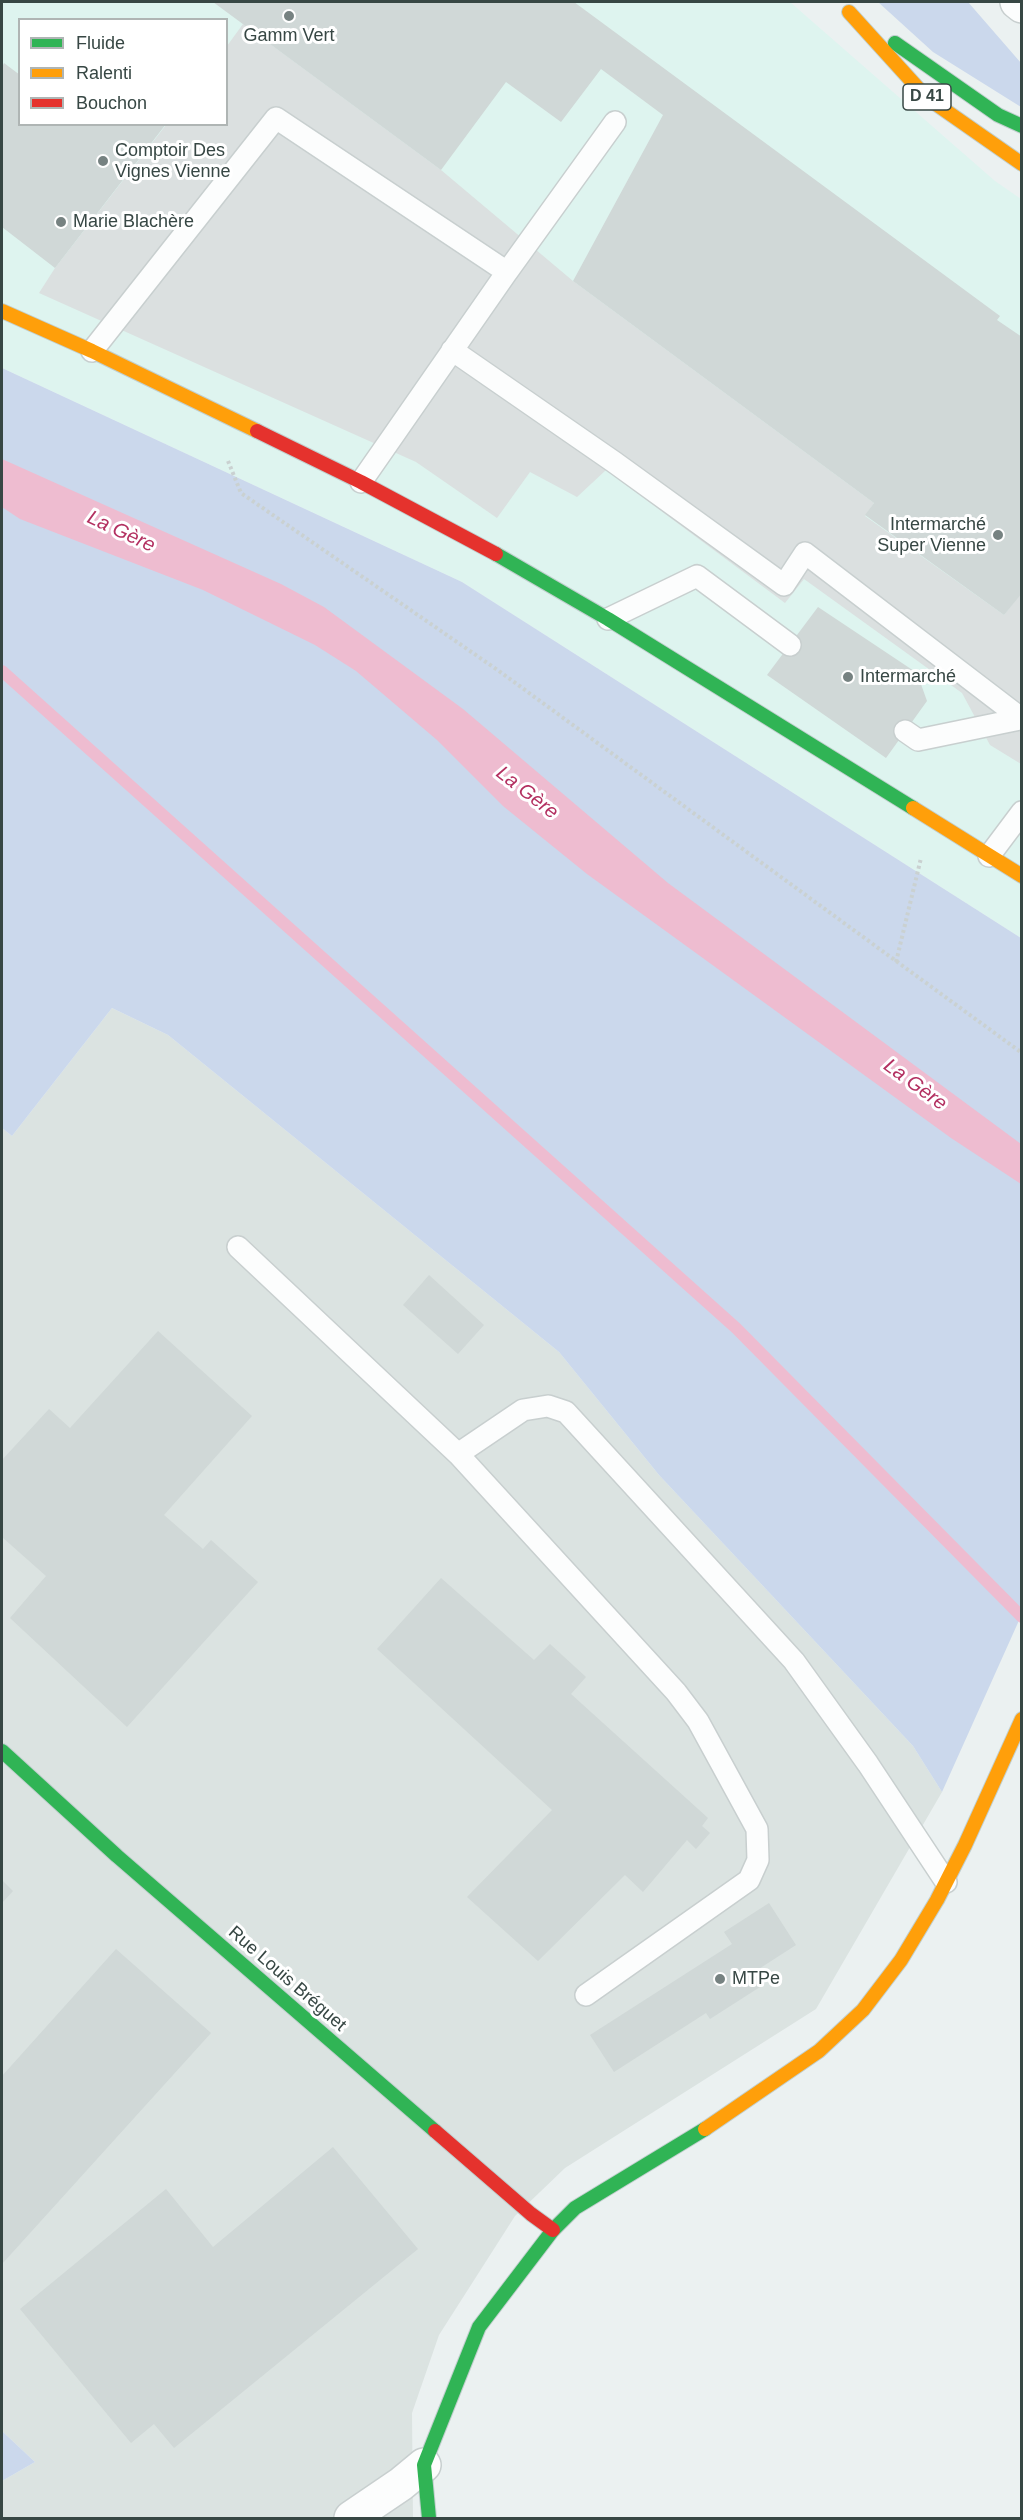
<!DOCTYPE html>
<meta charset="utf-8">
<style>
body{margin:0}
#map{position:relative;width:1023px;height:2520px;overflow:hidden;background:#ebf1f1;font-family:Helvetica,sans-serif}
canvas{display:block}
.frame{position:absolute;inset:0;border:3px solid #374744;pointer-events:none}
.legend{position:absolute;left:18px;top:18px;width:210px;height:108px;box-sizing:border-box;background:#fff;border:2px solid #afb5b4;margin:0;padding:8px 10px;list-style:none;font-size:18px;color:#374744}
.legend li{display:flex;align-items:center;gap:12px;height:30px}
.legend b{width:30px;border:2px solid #afb5b4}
</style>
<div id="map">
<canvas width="1023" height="2520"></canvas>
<div class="frame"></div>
<ul class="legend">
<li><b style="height:8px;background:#30b455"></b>Fluide</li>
<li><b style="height:8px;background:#ff9f0a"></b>Ralenti</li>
<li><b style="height:8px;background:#e5322d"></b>Bouchon</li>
</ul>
</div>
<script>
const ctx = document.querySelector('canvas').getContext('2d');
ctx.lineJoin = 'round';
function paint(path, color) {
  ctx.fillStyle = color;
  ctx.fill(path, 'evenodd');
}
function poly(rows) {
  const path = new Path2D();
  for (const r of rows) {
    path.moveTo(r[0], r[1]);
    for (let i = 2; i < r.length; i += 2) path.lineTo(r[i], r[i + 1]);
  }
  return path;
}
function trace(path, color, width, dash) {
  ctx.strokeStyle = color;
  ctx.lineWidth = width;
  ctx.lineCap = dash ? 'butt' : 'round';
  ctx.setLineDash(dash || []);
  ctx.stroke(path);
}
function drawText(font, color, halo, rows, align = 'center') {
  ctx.font = font + ' Helvetica,sans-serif';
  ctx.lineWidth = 6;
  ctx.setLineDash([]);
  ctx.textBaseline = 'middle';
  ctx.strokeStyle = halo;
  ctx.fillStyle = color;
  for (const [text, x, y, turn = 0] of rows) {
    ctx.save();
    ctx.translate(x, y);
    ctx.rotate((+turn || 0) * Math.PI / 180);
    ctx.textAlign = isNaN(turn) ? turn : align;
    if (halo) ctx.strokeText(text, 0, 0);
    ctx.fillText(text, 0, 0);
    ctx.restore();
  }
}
paint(poly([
 [2,2,790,2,995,181,1021,199,1021,938,462,582,2,368],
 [20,20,226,20,226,124,20,124]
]), '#def4ef');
paint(poly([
 [112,1008,168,1035,559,1352,659,1475,913,1746,942,1792,816,2009,565,2168,515,2216,439,2335,412,2413,413,2518,2,2518,2,2481,35,2462,2,2431,2,1128,12,1136]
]), '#dbe3e1');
paint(poly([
 [878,2,968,2,1021,63,1021,107,933,52],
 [2,368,462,582,1021,938,1021,1616,942,1792,913,1746,659,1475,559,1352,168,1035,112,1008,12,1136,2,1128],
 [2,2431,35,2462,2,2481]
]), '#cbd8ec');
paint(poly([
 [243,24,441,170,573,281,874,503,865,516,1004,615,1021,593,1021,764,990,745,962,693,804,579,785,603,606,470,577,497,530,472,497,518,416,462,39,293,55,268,166,125,226,124,227,46]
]), '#dbe0e0');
paint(poly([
 [2,459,281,584,324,607,463,709,668,883,1021,1144,1021,1184,951,1138,587,874,503,806,437,740,356,671,315,645,203,590,20,519,2,507]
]), '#eebcd0');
trace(poly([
 [2,671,736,1328,1022,1617]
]), '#eebcd0', 12);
paint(poly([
 [213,2,574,2,1000,316,997,320,1022,337,1022,593,1004,615,865,515,874,503,573,281,663,115,601,69,561,122,506,82,441,170],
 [4,63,20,75,20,124,166,124,55,268,2,227,2,67],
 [818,607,917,673,927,701,886,758,767,675],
 [429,1275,484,1325,458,1354,403,1305],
 [158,1331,252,1416,164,1515,203,1549,211,1540,258,1582,127,1727,10,1618,46,1576,2,1537,2,1460,49,1409,70,1428],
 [441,1578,534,1660,550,1644,586,1677,571,1694,708,1818,702,1826,710,1833,696,1849,687,1840,643,1892,625,1875,538,1961,467,1897,552,1810,377,1649],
 [2,1880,13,1891,2,1903],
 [769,1903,796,1945,751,1974,760,1987,710,2019,706,2013,614,2072,590,2035,732,1944,724,1932],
 [116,1949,211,2033,2,2264,2,2076],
 [333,2147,418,2249,174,2448,154,2424,131,2443,20,2309,166,2189,213,2247]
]), '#d0d8d7');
const lane = poly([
 [507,272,615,122],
 [452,350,614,462,784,585,805,553,1022,719],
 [92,351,276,118,507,272,361,482],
 [608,619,697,576,790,645],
 [905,731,918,740,1020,719],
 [989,856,1022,812],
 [238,1247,458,1454,676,1692,698,1721,757,1829,758,1860,749,1880,586,1995],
 [458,1454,523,1410,548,1406,566,1412,794,1661,868,1764,946,1882]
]);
const street = poly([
 [1017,2,1022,6],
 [351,2518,401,2484,424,2465]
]);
const fast = poly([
 [895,43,998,115,1022,126],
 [496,554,608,619,913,808],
 [2,1751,117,1856,435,2131],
 [429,2518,424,2465,479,2327,553,2230,575,2208,705,2129]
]);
const slow = poly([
 [849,12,926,97,1022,164],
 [2,311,92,351,257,431],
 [913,808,1022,876],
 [705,2129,819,2051,863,2010,901,1960,937,1900,965,1845,1022,1719]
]);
const jam = poly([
 [257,431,361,482,496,554],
 [435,2131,531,2214,553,2230]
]);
trace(lane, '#c8cfcf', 24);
trace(street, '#c8cfcf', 36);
trace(fast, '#c1cfce', 16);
trace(slow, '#c1cfce', 16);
trace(jam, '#c1cfce', 16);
trace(poly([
 [228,461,241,493,499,671,1022,1053],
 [896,962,921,858]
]), '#cad1d1', 4, [3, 3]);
trace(lane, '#fcfdfd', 21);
trace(street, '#fcfdfd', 33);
trace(fast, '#30b455', 14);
trace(slow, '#ff9f0a', 14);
trace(jam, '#e5322d', 14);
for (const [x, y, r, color] of [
 [289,16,6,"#768281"],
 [103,161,6,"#768281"],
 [61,222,6,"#768281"],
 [998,535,6,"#768281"],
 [848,677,6,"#768281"],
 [720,1979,6,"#768281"]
]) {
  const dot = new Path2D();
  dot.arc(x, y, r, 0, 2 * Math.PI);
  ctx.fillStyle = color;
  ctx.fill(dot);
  trace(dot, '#fff', 2);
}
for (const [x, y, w] of [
 [927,97,48]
]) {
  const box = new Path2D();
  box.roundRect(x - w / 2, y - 13, w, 26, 4.5);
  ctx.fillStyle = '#fff';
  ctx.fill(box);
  trace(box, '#374744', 1.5);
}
drawText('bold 16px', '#374744', null, [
 ["D 41",927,97]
]);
drawText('18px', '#374744', '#fff', [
 ["Gamm Vert",289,36,"center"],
 ["Comptoir Des",115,151],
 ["Vignes Vienne",115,172],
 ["Marie Blachère",73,222],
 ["Intermarché",986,525,"right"],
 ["Super Vienne",986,546,"right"],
 ["Intermarché",860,677],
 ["MTPe",732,1979]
], 'left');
drawText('18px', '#374744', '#fff', [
 ["Rue Louis Bréguet",287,1979,41]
]);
drawText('italic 20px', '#b33061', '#fff', [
 ["La Gère",121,532,25],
 ["La Gère",527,793,38],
 ["La Gère",915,1085,36]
]);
</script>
